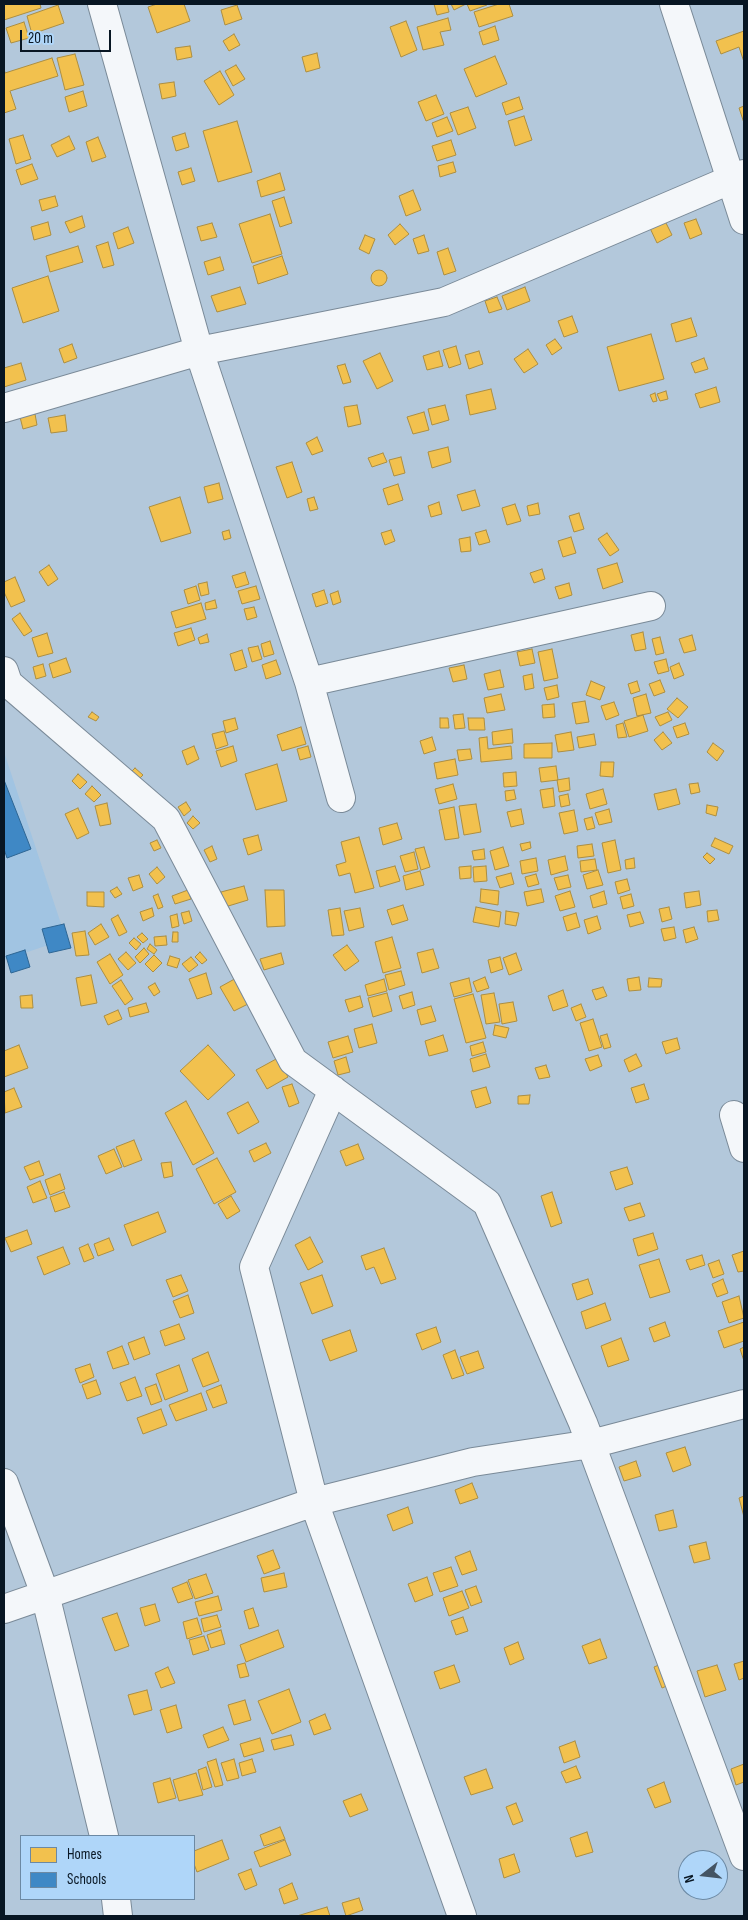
<!DOCTYPE html>
<style>
body{margin:0}
#map{position:relative;width:748px;height:1920px;overflow:hidden;background:#b3c8db;font-family:"Sofia Sans Condensed",sans-serif}
canvas{display:block}
.frame{position:absolute;inset:0;border:5px solid #081623;pointer-events:none}
.legend{position:absolute;left:20px;top:1835px;width:175px;height:65px;box-sizing:border-box;background:#afd6f9;border:1px solid #6c89a3;margin:0;padding:6px 9px;list-style:none;font-size:15px;color:#081623}
.legend li{display:flex;align-items:center;gap:10px;height:25px}
.legend b{width:25px;border:1px solid #6c89a3}
.north{position:absolute;left:678px;top:1850px;width:50px;height:50px;box-sizing:border-box;background:#afd6f9;border:1px solid #6c89a3;border-radius:50%;rotate:254deg;font-size:14px;font-weight:700;line-height:20px;text-align:center;color:#081623}
.north::after{content:'';display:block;margin:auto;width:18px;height:22px;background:#445463;clip-path:polygon(50% 0,100% 100%,50% 72%,0 100%)}
.scale{position:absolute;left:20px;top:30px;width:91px;height:22px;box-sizing:border-box;border:2px solid #081623;border-top:0;padding-left:6px;font-size:15px;line-height:18px;white-space:nowrap;color:#081623;-webkit-text-stroke:4px #afd6f9;paint-order:stroke}
</style>
<div id="map">
<canvas width="748" height="1920"></canvas>
<div class="frame"></div>
<ul class="legend">
<li><b style="height:14px;background:#f2c14e"></b>Homes</li>
<li><b style="height:14px;background:#3f88c5"></b>Schools</li>
</ul>
<div class="north">N</div>
<div class="scale">20 m</div>
</div>
<script>
const ctx = document.querySelector('canvas').getContext('2d');
ctx.lineJoin = 'round';
function paint(path, color) {
  ctx.fillStyle = color;
  ctx.fill(path, 'evenodd');
}
function poly(rows) {
  const path = new Path2D();
  for (const r of rows) {
    if (r.length === 3) {
      path.moveTo(r[0] + r[2], r[1]);
      path.arc(r[0], r[1], r[2], 0, 2 * Math.PI);
      continue;
    }
    path.moveTo(r[0], r[1]);
    for (let i = 2; i < r.length; i += 2) path.lineTo(r[i], r[i + 1]);
  }
  return path;
}
function trace(path, color, width, dash) {
  ctx.strokeStyle = color;
  ctx.lineWidth = width;
  ctx.lineCap = dash ? 'butt' : 'round';
  ctx.setLineDash(dash || []);
  ctx.stroke(path);
}
paint(poly([
 [4,752,66,939,4,960]
]), '#a1c4e2');
const homes = poly([
 [4,4,40,4,41,8,4,20,4,4],
 [157,4,184,4,190,21,157,33,148,7,157,4],
 [434,4,447,4,449,12,437,15,434,4],
 [451,4,466,4,454,10,451,4],
 [467,4,486,4,487,5,470,11,467,4],
 [499,4,509,4,513,16,479,27,474,12,499,4],
 [58,5,64,23,32,34,27,16,58,5],
 [237,5,242,19,225,25,221,10,237,5],
 [448,18,451,30,440,32,444,45,423,50,417,27,448,18],
 [406,21,417,50,401,57,390,27,406,21],
 [24,22,29,38,11,43,6,28,24,22],
 [495,26,499,40,483,45,479,32,495,26],
 [744,31,744,62,739,47,721,54,716,41,744,31],
 [234,34,240,45,229,51,223,41,234,34],
 [190,46,192,57,177,60,175,48,190,46],
 [317,53,320,68,306,72,302,57,317,53],
 [75,54,84,85,65,90,57,58,75,54],
 [495,56,507,84,476,97,464,69,495,56],
 [52,58,58,76,10,91,16,109,4,113,4,68,5,73,52,58],
 [236,65,245,79,233,86,225,71,236,65],
 [220,71,234,95,219,105,204,81,220,71],
 [174,82,176,96,162,99,159,84,174,82],
 [83,91,87,106,69,112,65,97,83,91],
 [436,95,444,114,426,121,418,102,436,95],
 [519,97,523,109,506,115,502,103,519,97],
 [744,106,744,123,739,108,744,106],
 [468,107,476,128,458,135,450,113,468,107],
 [524,116,532,140,515,146,508,121,524,116],
 [447,117,453,131,437,137,432,123,447,117],
 [237,121,252,172,218,182,203,131,237,121],
 [185,133,189,147,176,151,172,137,185,133],
 [23,135,31,159,16,164,9,139,23,135],
 [69,136,75,149,57,157,51,145,69,136],
 [98,137,106,157,92,162,86,142,98,137],
 [451,140,456,155,437,161,432,146,451,140],
 [453,162,456,172,440,177,438,166,453,162],
 [32,164,38,179,21,185,16,170,32,164],
 [191,168,195,181,182,185,178,172,191,168],
 [280,173,285,190,261,197,257,181,280,173],
 [413,190,421,210,406,216,399,196,413,190],
 [55,196,58,206,42,211,39,200,55,196],
 [284,197,292,223,280,227,272,201,284,197],
 [270,214,282,254,252,263,239,224,270,214],
 [82,216,85,227,70,233,65,222,82,216],
 [664,219,672,235,657,243,649,226,664,219],
 [696,219,702,234,690,239,684,223,696,219],
 [48,222,51,235,34,240,31,227,48,222],
 [212,223,217,237,201,241,197,227,212,223],
 [400,224,409,234,395,245,388,235,400,224],
 [128,227,134,243,118,249,113,233,128,227],
 [365,235,375,239,369,254,359,249,365,235],
 [424,235,429,251,418,254,413,239,424,235],
 [108,242,114,265,103,268,96,246,108,242],
 [78,246,83,262,50,272,46,256,78,246],
 [448,248,456,271,444,275,437,252,448,248],
 [282,256,288,274,258,284,253,266,282,256],
 [220,257,224,270,208,275,204,262,220,257],
 [379,278,8],
 [48,276,59,311,23,323,12,288,48,276],
 [240,287,246,304,217,312,211,296,240,287],
 [525,287,530,301,507,310,502,296,525,287],
 [497,297,502,309,489,313,485,301,497,297],
 [572,316,578,332,564,337,558,321,572,316],
 [691,318,697,336,676,342,671,324,691,318],
 [651,334,664,379,619,391,607,347,651,334],
 [555,339,562,348,552,355,546,345,555,339],
 [72,344,77,358,64,363,59,349,72,344],
 [456,346,461,364,449,368,443,350,456,346],
 [528,349,538,364,524,373,514,359,528,349],
 [439,351,443,366,427,370,423,356,439,351],
 [479,351,483,364,469,369,465,355,479,351],
 [380,353,393,381,377,389,363,361,380,353],
 [704,358,708,369,695,373,691,363,704,358],
 [21,363,26,380,4,387,4,368,21,363],
 [345,364,351,382,343,384,337,366,345,364],
 [716,387,720,402,700,408,695,394,716,387],
 [491,389,496,409,470,415,466,395,491,389],
 [666,391,668,399,660,401,657,394,666,391],
 [655,393,657,401,653,402,650,395,655,393],
 [357,405,361,424,348,427,344,407,357,405],
 [445,405,449,420,432,425,428,409,445,405],
 [424,412,429,430,413,434,407,417,424,412],
 [35,414,37,425,23,429,20,417,35,414],
 [65,415,67,431,51,433,48,418,65,415],
 [317,437,323,451,312,455,306,443,317,437],
 [448,447,451,462,432,468,428,452,448,447],
 [383,453,387,462,372,467,368,458,383,453],
 [401,457,405,473,394,476,389,460,401,457],
 [292,462,302,492,287,498,276,467,292,462],
 [219,483,223,499,208,503,204,487,219,483],
 [398,484,403,500,388,505,383,489,398,484],
 [475,490,480,506,462,511,457,495,475,490],
 [180,497,191,533,161,542,149,507,180,497],
 [314,497,318,509,310,511,307,499,314,497],
 [439,502,442,514,431,517,428,506,439,502],
 [538,503,540,514,529,516,527,506,538,503],
 [515,504,521,521,507,525,502,508,515,504],
 [579,513,584,529,574,532,569,516,579,513],
 [229,530,231,538,224,540,222,532,229,530],
 [391,530,395,541,385,545,381,533,391,530],
 [486,530,490,542,479,545,475,533,486,530],
 [607,533,619,550,610,556,598,539,607,533],
 [470,537,471,551,461,552,459,539,470,537],
 [571,537,576,553,563,557,558,541,571,537],
 [617,563,623,582,603,589,597,569,617,563],
 [49,565,58,579,48,586,39,572,49,565],
 [542,569,545,579,534,583,530,573,542,569],
 [245,572,249,584,236,588,232,576,245,572],
 [15,577,25,601,11,607,4,592,4,582,15,577],
 [207,582,209,594,201,596,198,584,207,582],
 [569,583,572,595,559,599,555,587,569,583],
 [196,586,200,600,188,604,184,590,196,586],
 [256,586,260,599,242,604,238,591,256,586],
 [324,590,328,603,316,607,312,594,324,590],
 [338,591,341,602,333,605,330,594,338,591],
 [215,600,217,608,206,610,205,603,215,600],
 [201,603,206,619,176,628,171,612,201,603],
 [254,607,257,617,247,620,244,609,254,607],
 [20,613,32,631,24,636,12,619,20,613],
 [191,628,195,640,178,646,174,633,191,628],
 [643,632,646,649,635,651,631,635,643,632],
 [47,633,53,653,38,657,32,638,47,633],
 [207,634,209,642,200,644,198,638,207,634],
 [692,635,696,650,684,653,679,639,692,635],
 [660,637,664,653,656,655,652,639,660,637],
 [270,641,274,654,264,657,261,644,270,641],
 [258,646,262,659,252,662,248,648,258,646],
 [532,649,535,663,520,666,517,652,532,649],
 [552,649,558,678,544,681,538,652,552,649],
 [242,650,247,667,235,671,230,654,242,650],
 [66,658,71,672,53,678,49,664,66,658],
 [666,659,669,671,658,674,654,662,666,659],
 [276,660,281,674,266,679,262,665,276,660],
 [679,663,684,675,674,679,670,667,679,663],
 [43,664,46,676,36,679,33,667,43,664],
 [464,665,467,679,453,682,449,668,464,665],
 [500,670,504,687,488,690,484,674,500,670],
 [532,674,534,688,525,690,523,676,532,674],
 [660,680,665,692,654,696,649,684,660,680],
 [591,681,605,687,600,700,586,695,591,681],
 [637,681,640,691,631,694,628,684,637,681],
 [557,685,559,697,547,700,544,688,557,685],
 [501,694,505,710,487,713,484,698,501,694],
 [646,694,651,713,637,716,633,698,646,694],
 [677,698,688,707,678,718,667,709,677,698],
 [585,701,589,722,576,724,572,703,585,701],
 [614,702,619,715,606,720,601,706,614,702],
 [554,704,555,717,543,718,542,705,554,704],
 [92,712,99,717,96,721,88,717,92,712],
 [668,712,672,720,660,726,655,717,668,712],
 [463,714,465,728,455,729,453,715,463,714],
 [643,715,648,731,629,737,624,721,643,715],
 [235,718,238,729,226,733,223,721,235,718],
 [440,718,448,718,449,728,440,728,440,718],
 [468,718,484,718,485,730,469,730,468,718],
 [623,723,627,737,618,738,616,725,623,723],
 [685,723,689,734,677,738,673,727,685,723],
 [301,727,306,744,282,751,277,735,301,727],
 [512,729,513,743,493,745,492,732,512,729],
 [224,731,228,745,216,749,212,734,224,731],
 [571,732,574,750,558,752,555,735,571,732],
 [663,732,672,743,662,750,654,740,663,732],
 [594,734,596,745,579,748,577,737,594,734],
 [432,737,436,750,424,754,420,741,432,737],
 [487,737,488,749,511,746,512,759,481,762,479,738,487,737],
 [552,743,552,758,524,758,524,744,552,743],
 [713,743,724,751,717,761,707,752,713,743],
 [194,746,199,759,187,765,182,751,194,746],
 [233,746,237,761,221,767,216,751,233,746],
 [308,746,311,757,300,760,297,749,308,746],
 [470,749,472,759,459,761,457,750,470,749],
 [455,759,458,775,437,779,434,763,455,759],
 [601,762,614,762,613,777,600,776,601,762],
 [277,764,287,801,256,810,245,774,277,764],
 [556,766,558,780,541,782,539,768,556,766],
 [135,768,143,775,138,780,130,773,135,768],
 [516,772,517,786,504,787,503,773,516,772],
 [78,774,87,782,80,789,72,781,78,774],
 [569,778,570,790,559,792,557,780,569,778],
 [698,783,700,792,691,794,689,784,698,783],
 [453,784,457,799,439,804,435,789,453,784],
 [92,786,101,795,94,802,85,794,92,786],
 [553,788,555,806,543,808,540,790,553,788],
 [603,789,607,804,590,809,586,794,603,789],
 [676,789,680,804,658,810,654,794,676,789],
 [514,790,516,799,506,801,505,791,514,790],
 [568,794,570,805,561,807,559,796,568,794],
 [186,802,191,810,184,816,178,807,186,802],
 [107,803,111,824,100,826,95,806,107,803],
 [476,804,481,832,464,835,459,806,476,804],
 [707,805,718,807,716,816,706,813,707,805],
 [454,807,459,838,445,840,439,810,454,807],
 [78,808,89,833,77,839,65,814,78,808],
 [521,809,524,824,511,827,507,812,521,809],
 [609,809,612,822,599,825,595,813,609,809],
 [574,810,578,831,564,834,559,813,574,810],
 [193,816,200,823,193,829,187,823,193,816],
 [592,817,595,828,587,830,584,819,592,817],
 [397,823,402,839,383,845,379,828,397,823],
 [258,835,262,850,248,855,243,839,258,835],
 [359,837,374,888,355,893,350,873,339,876,336,865,346,862,341,842,359,837],
 [715,838,733,846,729,854,711,846,715,838],
 [157,840,161,848,154,851,150,843,157,840],
 [615,840,621,870,608,873,602,843,615,840],
 [530,842,531,848,522,851,520,844,530,842],
 [592,844,594,856,578,858,577,846,592,844],
 [212,846,217,859,210,862,204,850,212,846],
 [424,847,430,867,421,870,415,849,424,847],
 [503,847,509,866,495,870,490,851,503,847],
 [484,849,485,859,474,860,472,851,484,849],
 [414,852,418,869,405,872,400,856,414,852],
 [707,853,715,859,710,864,703,857,707,853],
 [565,856,568,870,551,875,548,860,565,856],
 [536,858,538,871,522,874,520,861,536,858],
 [634,858,635,868,626,869,625,860,634,858],
 [595,859,597,870,581,872,580,861,595,859],
 [395,866,400,881,380,887,376,871,395,866],
 [471,866,471,878,460,879,459,867,471,866],
 [486,866,487,881,474,882,473,867,486,866],
 [157,867,165,877,157,884,149,874,157,867],
 [598,870,603,885,587,889,583,875,598,870],
 [420,871,424,885,406,890,403,876,420,871],
 [511,873,514,884,500,888,496,877,511,873],
 [536,874,539,884,528,887,525,877,536,874],
 [139,875,143,887,133,891,128,878,139,875],
 [568,875,571,887,558,890,554,878,568,875],
 [627,879,630,890,618,894,615,882,627,879],
 [244,886,248,900,225,907,221,892,244,886],
 [117,887,122,894,115,898,110,891,117,887],
 [481,889,499,891,498,905,480,902,481,889],
 [541,889,544,902,527,906,524,892,541,889],
 [188,890,191,899,175,904,172,896,188,890],
 [265,890,284,890,285,926,267,927,265,890],
 [570,891,575,907,560,911,555,896,570,891],
 [604,891,607,904,593,908,590,896,604,891],
 [699,891,701,905,686,908,684,893,699,891],
 [87,892,104,892,104,907,87,906,87,892],
 [158,894,163,907,158,909,153,896,158,894],
 [631,894,634,906,623,909,620,897,631,894],
 [403,905,408,920,392,925,387,910,403,905],
 [476,907,501,912,499,927,473,922,476,907],
 [669,907,672,919,662,922,659,909,669,907],
 [152,908,154,916,143,921,140,912,152,908],
 [340,908,344,935,332,936,328,910,340,908],
 [360,908,364,927,349,931,344,911,360,908],
 [717,910,719,920,708,922,707,911,717,910],
 [189,911,192,921,184,924,181,913,189,911],
 [506,911,519,913,516,926,505,924,506,911],
 [640,912,644,923,630,927,627,915,640,912],
 [576,913,580,927,567,931,563,917,576,913],
 [177,914,179,926,172,928,170,916,177,914],
 [118,915,127,932,119,936,111,919,118,915],
 [597,916,601,929,588,934,584,920,597,916],
 [101,924,109,937,95,945,88,933,101,924],
 [674,927,676,938,664,941,661,929,674,927],
 [694,927,698,939,686,943,683,930,694,927],
 [85,931,89,955,76,956,72,933,85,931],
 [173,932,178,932,178,942,172,942,173,932],
 [142,933,148,939,143,943,137,937,142,933],
 [166,936,167,945,155,946,154,937,166,936],
 [392,937,401,968,383,973,375,942,392,937],
 [134,938,141,944,136,950,129,943,134,938],
 [150,944,157,950,154,954,147,949,150,944],
 [347,945,359,961,345,971,333,955,347,945],
 [144,948,149,954,140,963,135,957,144,948],
 [433,949,439,968,422,973,417,953,433,949],
 [126,952,136,963,128,970,118,959,126,952],
 [200,952,207,960,202,964,195,957,200,952],
 [281,953,284,964,264,970,260,959,281,953],
 [516,953,522,970,509,975,503,958,516,953],
 [110,954,123,975,110,984,97,962,110,954],
 [154,955,162,963,153,972,145,964,154,955],
 [170,956,180,959,177,968,167,965,170,956],
 [191,957,198,965,189,972,182,964,191,957],
 [500,957,503,969,491,973,488,960,500,957],
 [401,971,405,985,389,990,385,975,401,971],
 [206,973,212,994,197,999,189,979,206,973],
 [91,975,97,1003,81,1006,76,978,91,975],
 [240,976,254,1001,234,1011,220,987,240,976],
 [485,977,489,988,477,992,473,982,485,977],
 [639,977,641,990,629,991,627,979,639,977],
 [469,978,472,992,454,997,450,983,469,978],
 [649,978,662,979,661,987,648,987,649,978],
 [384,979,387,991,368,996,365,985,384,979],
 [121,980,133,999,125,1005,112,986,121,980],
 [155,983,160,992,154,996,148,987,155,983],
 [603,987,607,996,596,1000,592,990,603,987],
 [563,990,568,1006,553,1011,548,996,563,990],
 [412,992,415,1005,403,1009,399,996,412,992],
 [387,993,392,1011,373,1017,368,998,387,993],
 [494,993,500,1022,486,1024,481,995,494,993],
 [473,994,486,1038,466,1043,454,999,473,994],
 [32,995,33,1008,21,1008,20,996,32,995],
 [360,996,363,1007,349,1012,345,1000,360,996],
 [513,1002,517,1021,502,1024,499,1004,513,1002],
 [146,1003,149,1012,130,1017,128,1008,146,1003],
 [581,1004,586,1017,576,1021,571,1008,581,1004],
 [431,1006,436,1021,421,1025,417,1010,431,1006],
 [118,1010,122,1019,108,1025,104,1016,118,1010],
 [593,1019,602,1047,589,1051,580,1023,593,1019],
 [372,1024,377,1043,359,1048,354,1029,372,1024],
 [495,1025,509,1028,506,1038,493,1035,495,1025],
 [607,1034,611,1047,604,1049,600,1036,607,1034],
 [443,1035,448,1051,429,1056,425,1041,443,1035],
 [348,1036,353,1052,333,1058,328,1042,348,1036],
 [677,1038,680,1049,666,1054,662,1042,677,1038],
 [483,1042,486,1052,472,1056,470,1046,483,1042],
 [19,1045,28,1068,4,1077,4,1051,19,1045],
 [208,1045,235,1075,208,1100,180,1071,208,1045],
 [486,1054,490,1067,473,1072,470,1059,486,1054],
 [636,1054,642,1066,629,1072,624,1060,636,1054],
 [598,1055,602,1066,590,1071,585,1059,598,1055],
 [346,1057,350,1072,338,1075,334,1061,346,1057],
 [278,1058,288,1077,267,1089,256,1070,278,1058],
 [546,1065,550,1077,539,1079,535,1068,546,1065],
 [292,1084,299,1103,289,1107,282,1087,292,1084],
 [644,1084,649,1099,636,1103,631,1088,644,1084],
 [486,1087,491,1103,476,1108,471,1091,486,1087],
 [14,1088,22,1107,5,1113,4,1092,14,1088],
 [530,1095,529,1104,518,1104,518,1096,530,1095],
 [186,1101,214,1153,193,1165,165,1113,186,1101],
 [248,1102,259,1122,238,1134,227,1113,248,1102],
 [134,1140,142,1160,124,1167,116,1147,134,1140],
 [266,1143,271,1153,254,1162,249,1151,266,1143],
 [358,1144,364,1159,346,1166,340,1151,358,1144],
 [114,1149,122,1167,106,1174,98,1156,114,1149],
 [217,1158,236,1192,214,1204,196,1169,217,1158],
 [39,1161,44,1175,30,1180,24,1167,39,1161],
 [171,1162,173,1176,164,1178,161,1163,171,1162],
 [627,1167,633,1184,616,1190,610,1172,627,1167],
 [60,1174,65,1189,50,1195,45,1180,60,1174],
 [40,1181,47,1198,33,1203,27,1187,40,1181],
 [64,1192,70,1207,55,1212,50,1197,64,1192],
 [552,1192,562,1223,551,1227,541,1196,552,1192],
 [231,1196,240,1211,227,1219,218,1204,231,1196],
 [640,1203,645,1216,629,1221,624,1208,640,1203],
 [158,1212,166,1232,132,1246,124,1225,158,1212],
 [27,1230,32,1244,11,1252,5,1238,27,1230],
 [653,1233,658,1249,638,1256,633,1239,653,1233],
 [310,1237,323,1262,308,1270,295,1245,310,1237],
 [109,1238,114,1250,98,1256,94,1244,109,1238],
 [88,1244,94,1258,84,1262,79,1248,88,1244],
 [63,1247,70,1264,44,1275,37,1257,63,1247],
 [384,1248,396,1279,381,1284,374,1267,366,1270,361,1256,384,1248],
 [744,1251,744,1271,738,1272,732,1255,744,1251],
 [702,1255,705,1265,690,1270,686,1260,702,1255],
 [659,1259,670,1292,650,1298,639,1265,659,1259],
 [719,1260,724,1274,713,1278,708,1264,719,1260],
 [181,1275,188,1291,173,1297,166,1280,181,1275],
 [322,1275,333,1306,312,1314,300,1283,322,1275],
 [588,1279,593,1294,577,1300,572,1284,588,1279],
 [723,1279,728,1293,717,1297,712,1284,723,1279],
 [188,1295,194,1313,180,1318,173,1301,188,1295],
 [739,1296,744,1318,729,1323,722,1302,739,1296],
 [605,1303,611,1320,586,1329,581,1312,605,1303],
 [665,1322,670,1336,654,1342,649,1328,665,1322],
 [744,1322,744,1341,724,1348,718,1331,744,1322],
 [179,1324,185,1339,165,1346,160,1331,179,1324],
 [436,1327,441,1342,422,1350,416,1334,436,1327],
 [350,1330,357,1351,330,1361,322,1340,350,1330],
 [144,1337,150,1354,134,1360,128,1343,144,1337],
 [621,1338,629,1360,608,1367,601,1346,621,1338],
 [122,1346,129,1364,113,1369,107,1352,122,1346],
 [744,1347,744,1361,740,1349,744,1347],
 [455,1350,464,1375,452,1379,443,1355,455,1350],
 [478,1351,484,1368,467,1374,460,1357,478,1351],
 [208,1352,219,1381,203,1387,192,1359,208,1352],
 [90,1364,94,1377,80,1383,75,1369,90,1364],
 [179,1365,188,1391,165,1400,156,1374,179,1365],
 [135,1377,142,1396,127,1401,120,1383,135,1377],
 [96,1380,101,1394,87,1399,82,1385,96,1380],
 [156,1384,162,1401,151,1405,145,1388,156,1384],
 [221,1385,227,1403,213,1408,206,1391,221,1385],
 [201,1393,207,1410,176,1421,169,1405,201,1393],
 [161,1409,167,1425,143,1434,137,1418,161,1409],
 [685,1447,691,1465,673,1472,666,1453,685,1447],
 [636,1461,641,1476,624,1481,619,1467,636,1461],
 [472,1483,478,1498,460,1504,455,1490,472,1483],
 [744,1496,744,1517,739,1498,744,1496],
 [408,1507,413,1523,393,1531,387,1515,408,1507],
 [673,1510,677,1527,659,1531,655,1515,673,1510],
 [706,1542,710,1559,694,1563,689,1546,706,1542],
 [273,1550,280,1568,264,1574,257,1556,273,1550],
 [470,1551,477,1570,462,1575,455,1557,470,1551],
 [451,1567,458,1586,440,1592,433,1573,451,1567],
 [284,1573,287,1587,264,1592,261,1578,284,1573],
 [206,1574,213,1593,195,1599,188,1580,206,1574],
 [427,1577,433,1595,415,1602,408,1584,427,1577],
 [187,1582,193,1598,178,1603,172,1588,187,1582],
 [476,1586,482,1602,471,1606,465,1590,476,1586],
 [462,1591,469,1608,449,1616,443,1598,462,1591],
 [218,1596,222,1610,199,1616,195,1602,218,1596],
 [155,1604,160,1621,145,1626,140,1608,155,1604],
 [253,1608,259,1626,249,1629,244,1611,253,1608],
 [117,1613,129,1646,115,1651,102,1618,117,1613],
 [217,1615,221,1627,204,1632,201,1619,217,1615],
 [463,1617,468,1631,456,1635,451,1621,463,1617],
 [197,1618,202,1634,187,1639,183,1622,197,1618],
 [221,1630,225,1644,211,1648,207,1635,221,1630],
 [278,1630,284,1647,246,1662,240,1645,278,1630],
 [204,1636,209,1650,193,1655,189,1640,204,1636],
 [600,1639,607,1658,589,1664,582,1646,600,1639],
 [518,1642,524,1659,510,1665,504,1648,518,1642],
 [744,1661,744,1678,739,1680,734,1664,744,1661],
 [666,1662,674,1683,662,1688,654,1667,666,1662],
 [245,1663,249,1676,240,1678,237,1665,245,1663],
 [454,1665,460,1682,440,1689,434,1672,454,1665],
 [717,1665,726,1690,705,1697,697,1671,717,1665],
 [168,1667,175,1683,161,1688,155,1673,168,1667],
 [289,1689,301,1722,272,1734,258,1701,289,1689],
 [147,1690,152,1710,134,1715,128,1695,147,1690],
 [245,1700,251,1720,234,1725,228,1705,245,1700],
 [176,1705,182,1728,167,1733,160,1710,176,1705],
 [325,1714,331,1729,314,1735,309,1721,325,1714],
 [223,1727,229,1740,208,1748,203,1735,223,1727],
 [291,1735,294,1745,274,1750,271,1740,291,1735],
 [260,1738,264,1751,244,1757,240,1744,260,1738],
 [575,1741,580,1757,564,1763,559,1747,575,1741],
 [216,1759,223,1785,215,1787,207,1762,216,1759],
 [234,1759,239,1778,227,1781,221,1763,234,1759],
 [252,1759,256,1772,242,1776,239,1763,252,1759],
 [744,1764,744,1782,736,1785,731,1769,744,1764],
 [576,1766,581,1778,566,1783,561,1772,576,1766],
 [206,1767,212,1787,203,1790,198,1770,206,1767],
 [486,1769,493,1788,471,1795,464,1777,486,1769],
 [196,1773,203,1795,179,1801,173,1780,196,1773],
 [170,1778,176,1798,158,1803,153,1783,170,1778],
 [664,1782,671,1802,655,1808,647,1789,664,1782],
 [361,1794,368,1810,350,1817,343,1801,361,1794],
 [516,1803,523,1821,513,1825,506,1807,516,1803],
 [280,1827,285,1839,264,1846,260,1835,280,1827],
 [587,1832,593,1852,576,1857,570,1838,587,1832],
 [222,1840,229,1859,197,1872,194,1864,194,1851,222,1840],
 [285,1840,291,1855,260,1867,254,1852,285,1840],
 [514,1854,520,1872,504,1878,499,1859,514,1854],
 [251,1869,257,1885,245,1890,238,1874,251,1869],
 [292,1883,298,1899,284,1904,279,1889,292,1883],
 [359,1898,363,1910,346,1916,342,1903,359,1898],
 [327,1907,330,1916,297,1916,327,1907]
]);
paint(homes, '#f2c14e');
trace(homes, '#ac8e41', 1);
const schools = poly([
 [4,780,31,849,7,858,4,849,4,780],
 [64,924,71,948,49,953,42,929,64,924],
 [25,950,30,967,11,973,6,956,25,950]
]);
paint(schools, '#3f88c5');
trace(schools, '#2e6694', 1);
const minor = poly([
 [102,4,199,351,309,682,341,798],
 [674,4,744,220],
 [4,408,199,351,444,302,744,174],
 [4,671,8,683,166,819,293,1061,487,1203,583,1423,744,1856],
 [309,682,651,606],
 [333,1090,254,1267,314,1502,462,1916],
 [734,1115,744,1148],
 [4,1483,45,1594,104,1836],
 [4,1609,314,1502,473,1462,591,1444,744,1404],
 [116,1899,118,1916]
]);
trace(minor, '#7a8a98', 30);
trace(minor, '#f4f7fa', 28);
</script>
